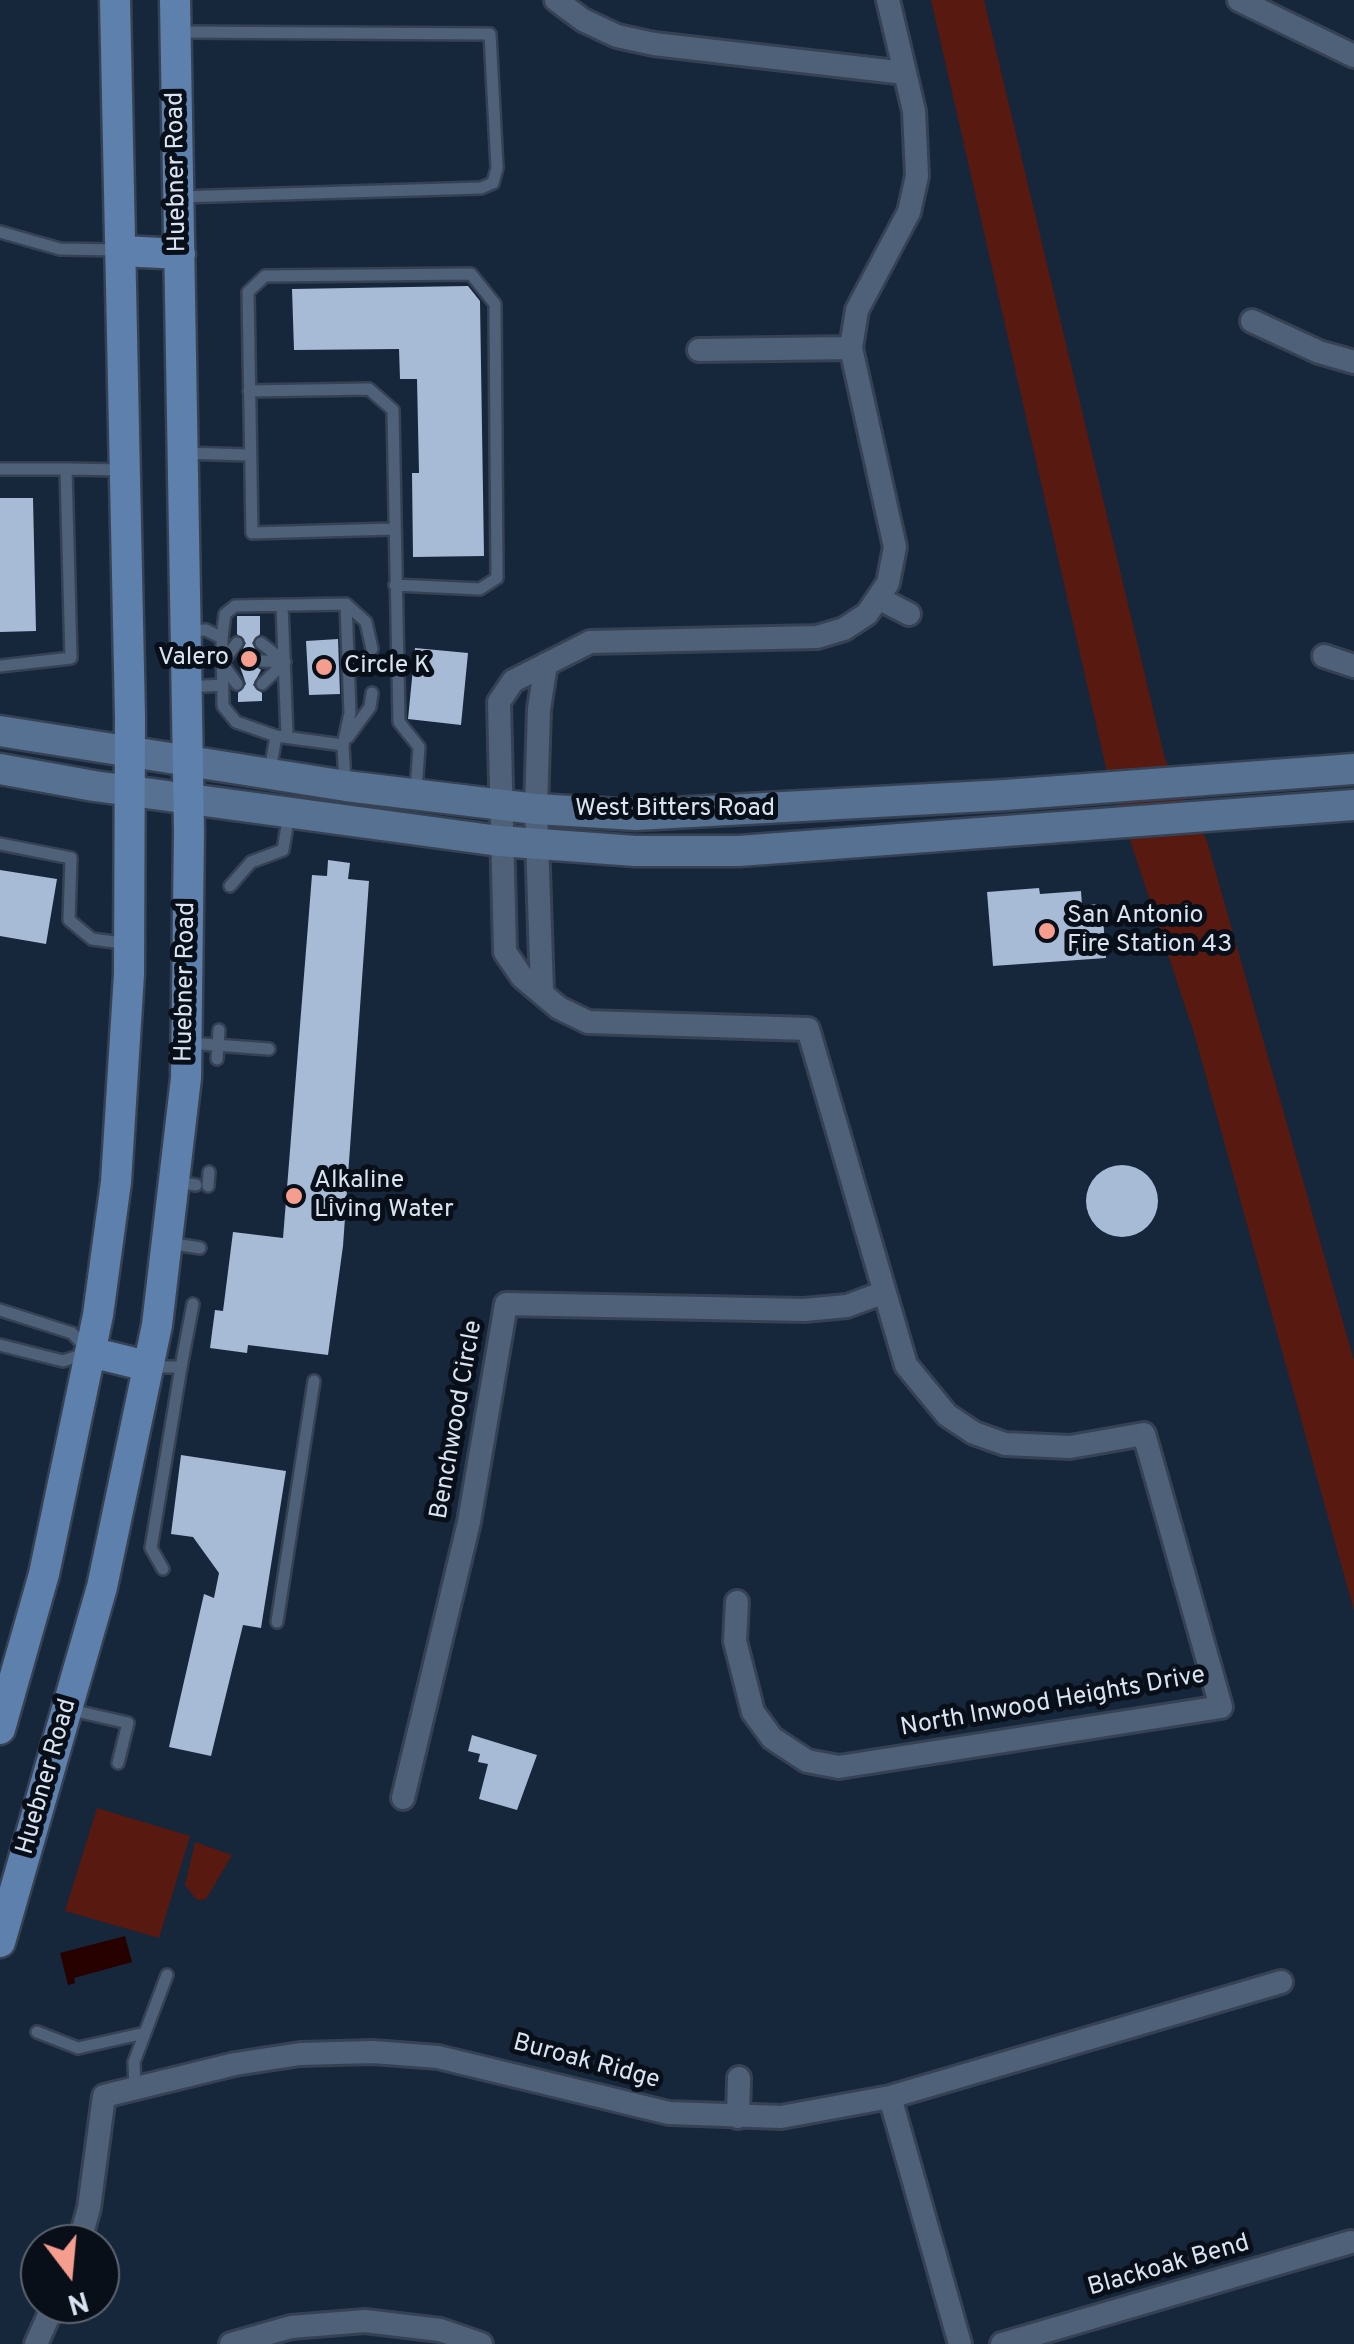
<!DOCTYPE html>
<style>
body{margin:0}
#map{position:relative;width:1354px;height:2344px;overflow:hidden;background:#16263b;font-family:Overpass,sans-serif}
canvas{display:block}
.north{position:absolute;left:20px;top:2224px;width:100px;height:100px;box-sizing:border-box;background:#080f18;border:2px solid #5c646f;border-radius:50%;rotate:164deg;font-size:28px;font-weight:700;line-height:40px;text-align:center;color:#d9e3f1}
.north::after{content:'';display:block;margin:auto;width:35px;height:45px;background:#f59d8e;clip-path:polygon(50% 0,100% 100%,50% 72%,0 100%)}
</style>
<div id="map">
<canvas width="1354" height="2344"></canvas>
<div class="north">N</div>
</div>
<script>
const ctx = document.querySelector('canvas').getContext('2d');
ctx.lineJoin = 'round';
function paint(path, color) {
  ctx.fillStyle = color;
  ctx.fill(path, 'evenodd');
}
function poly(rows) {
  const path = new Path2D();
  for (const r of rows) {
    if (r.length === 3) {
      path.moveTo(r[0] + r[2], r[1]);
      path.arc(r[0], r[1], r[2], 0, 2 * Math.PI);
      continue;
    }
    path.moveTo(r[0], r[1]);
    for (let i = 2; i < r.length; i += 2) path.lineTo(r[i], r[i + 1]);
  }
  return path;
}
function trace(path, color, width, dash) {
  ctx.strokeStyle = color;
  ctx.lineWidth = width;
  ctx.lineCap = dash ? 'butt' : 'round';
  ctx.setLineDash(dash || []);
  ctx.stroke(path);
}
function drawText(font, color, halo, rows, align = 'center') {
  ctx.font = font + ' Overpass,sans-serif';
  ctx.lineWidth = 10;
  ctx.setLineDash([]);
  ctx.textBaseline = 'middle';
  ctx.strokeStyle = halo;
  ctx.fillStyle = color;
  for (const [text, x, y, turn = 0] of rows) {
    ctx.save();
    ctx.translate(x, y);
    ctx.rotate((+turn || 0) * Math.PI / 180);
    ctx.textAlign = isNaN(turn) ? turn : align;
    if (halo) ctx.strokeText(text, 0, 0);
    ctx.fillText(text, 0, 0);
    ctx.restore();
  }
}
paint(poly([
 [931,0,984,0,1165,759,1207,841,1354,1361,1354,1611,1194,1033,1106,768],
 [97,1808,190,1836,159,1938,65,1911],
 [195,1842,232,1855,206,1899,197,1900,185,1885]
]), '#581911');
paint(poly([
 [125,1936,132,1962,74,1978,75,1983,68,1985,60,1953]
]), '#260100');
paint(poly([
 [468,286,480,301,484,556,413,557,412,473,419,473,417,379,400,379,399,349,294,350,292,289],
 [0,498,33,498,36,631,0,632],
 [237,616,260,616,260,634,252,643,258,653,253,664,261,670,253,685,262,693,262,701,238,702,238,693,246,684,237,658,246,643,237,634],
 [338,639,340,694,309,695,306,641],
 [415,648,468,653,461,725,408,719],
 [328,860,350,863,348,879,369,881,343,1246,328,1355,248,1345,247,1353,210,1348,215,1310,223,1311,233,1232,283,1238,312,875,327,876],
 [0,870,57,879,46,944,0,936],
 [1039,888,1040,894,1081,891,1082,905,1102,904,1106,958,993,966,987,892],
 [1122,1201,36],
 [181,1455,286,1471,261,1628,243,1625,211,1756,169,1747,204,1594,214,1598,219,1573,193,1537,171,1534],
 [472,1735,537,1755,517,1810,479,1799,488,1764,478,1762,480,1754,468,1751]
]), '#a7bbd6');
const lane = poly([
 [176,32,490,34,497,168,493,183,481,188,179,197],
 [0,232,60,249,118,250],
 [249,391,369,389,393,410,399,722,419,747,416,791],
 [183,453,248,455],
 [0,469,66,469],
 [393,529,252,533,248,292,265,276,471,274,495,304,497,578,480,589,395,585],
 [282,605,287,736],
 [186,631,206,630,222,638,223,706,236,722,276,736,343,745,345,782],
 [222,638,225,614,235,606,346,604,366,622,372,649],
 [261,643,285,662],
 [262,661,285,662],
 [222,663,237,684],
 [222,663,237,643],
 [0,666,71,658,66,469,122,470],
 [262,684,285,662],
 [187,687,223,685],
 [348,737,370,707,372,693],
 [343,745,350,713,346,604],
 [270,771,276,736],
 [0,844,71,858,69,920,92,939,129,944],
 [230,886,251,862,283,850,289,814],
 [188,1043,269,1049],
 [217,1059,219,1030],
 [176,1182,196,1185],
 [208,1186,209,1172],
 [169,1243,200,1248],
 [0,1310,72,1333,90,1352,63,1361,0,1345],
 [153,1367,181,1367,151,1548,163,1569],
 [181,1367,193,1304],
 [277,1622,314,1381],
 [67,1709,128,1723,118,1763],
 [37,2032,78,2048,145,2033],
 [135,2089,134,2062,167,1975]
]);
const street = poly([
 [556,0,583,20,617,36,654,44,905,73],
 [1239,0,1354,56],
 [1252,321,1319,352,1354,362],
 [699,350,851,348],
 [878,598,909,614],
 [1324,656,1354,666],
 [542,991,536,809,539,709,546,664],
 [737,1602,735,1641,753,1712,772,1738,807,1761,839,1767,1221,1707,1144,1434,1070,1447,1005,1444,974,1433,947,1415,906,1365,808,1029,588,1022,559,1008,522,977,505,952,499,702,513,681,590,642,817,637,844,629,867,614,888,583,895,547,851,348,857,310,909,212,917,176,914,111,888,0],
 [403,1798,469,1522,506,1304,804,1310,847,1306,882,1293],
 [890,2097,960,2344],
 [738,2117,739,2078],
 [79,2244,89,2208,104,2096,235,2064,300,2054,373,2052,438,2057,669,2113,781,2117,890,2097,1281,1982],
 [36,2344,54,2304],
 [231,2344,291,2327,365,2321,440,2330,481,2344],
 [1002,2344,1351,2242]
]);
const secondary = poly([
 [0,731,346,786,536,809,636,815,1005,795,1354,769],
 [0,769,94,786,499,841,635,851,739,851,1354,805]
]);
const primary = poly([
 [122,251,180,254],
 [90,1352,147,1366],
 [0,1729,44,1574,98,1315,116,1182,129,974,130,717,115,0],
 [0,1942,102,1587,157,1325,186,1078,189,831,175,0]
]);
trace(lane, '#364253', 16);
trace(street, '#364253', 28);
trace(secondary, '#364253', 35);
trace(primary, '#364253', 35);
trace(lane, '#4e6178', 11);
trace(street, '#4e6178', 22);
trace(secondary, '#567192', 30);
trace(primary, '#5e80ac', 30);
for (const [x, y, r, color] of [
 [249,659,10,"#f59d8e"],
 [324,667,10,"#f59d8e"],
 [1047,931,10,"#f59d8e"],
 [294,1196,10,"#f59d8e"]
]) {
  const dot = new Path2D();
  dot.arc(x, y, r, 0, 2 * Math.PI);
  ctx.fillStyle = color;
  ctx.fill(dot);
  trace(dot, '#080f18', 4);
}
drawText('25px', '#d9e3f1', '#080f18', [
 ["Huebner Road",178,172,-91],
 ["West Bitters Road",675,810],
 ["Huebner Road",187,982,-89],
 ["Benchwood Circle",458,1420,-80],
 ["North Inwood Heights Drive",1053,1703,-10],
 ["Huebner Road",48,1777,-74],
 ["Buroak Ridge",586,2063,15],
 ["Blackoak Bend",1169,2267,-16]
]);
drawText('25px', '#d9e3f1', '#080f18', [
 ["Valero",229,659,"right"],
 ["Circle K",344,667],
 ["San Antonio",1067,917],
 ["Fire Station 43",1067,946],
 ["Alkaline",314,1182],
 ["Living Water",314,1211]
], 'left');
</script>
